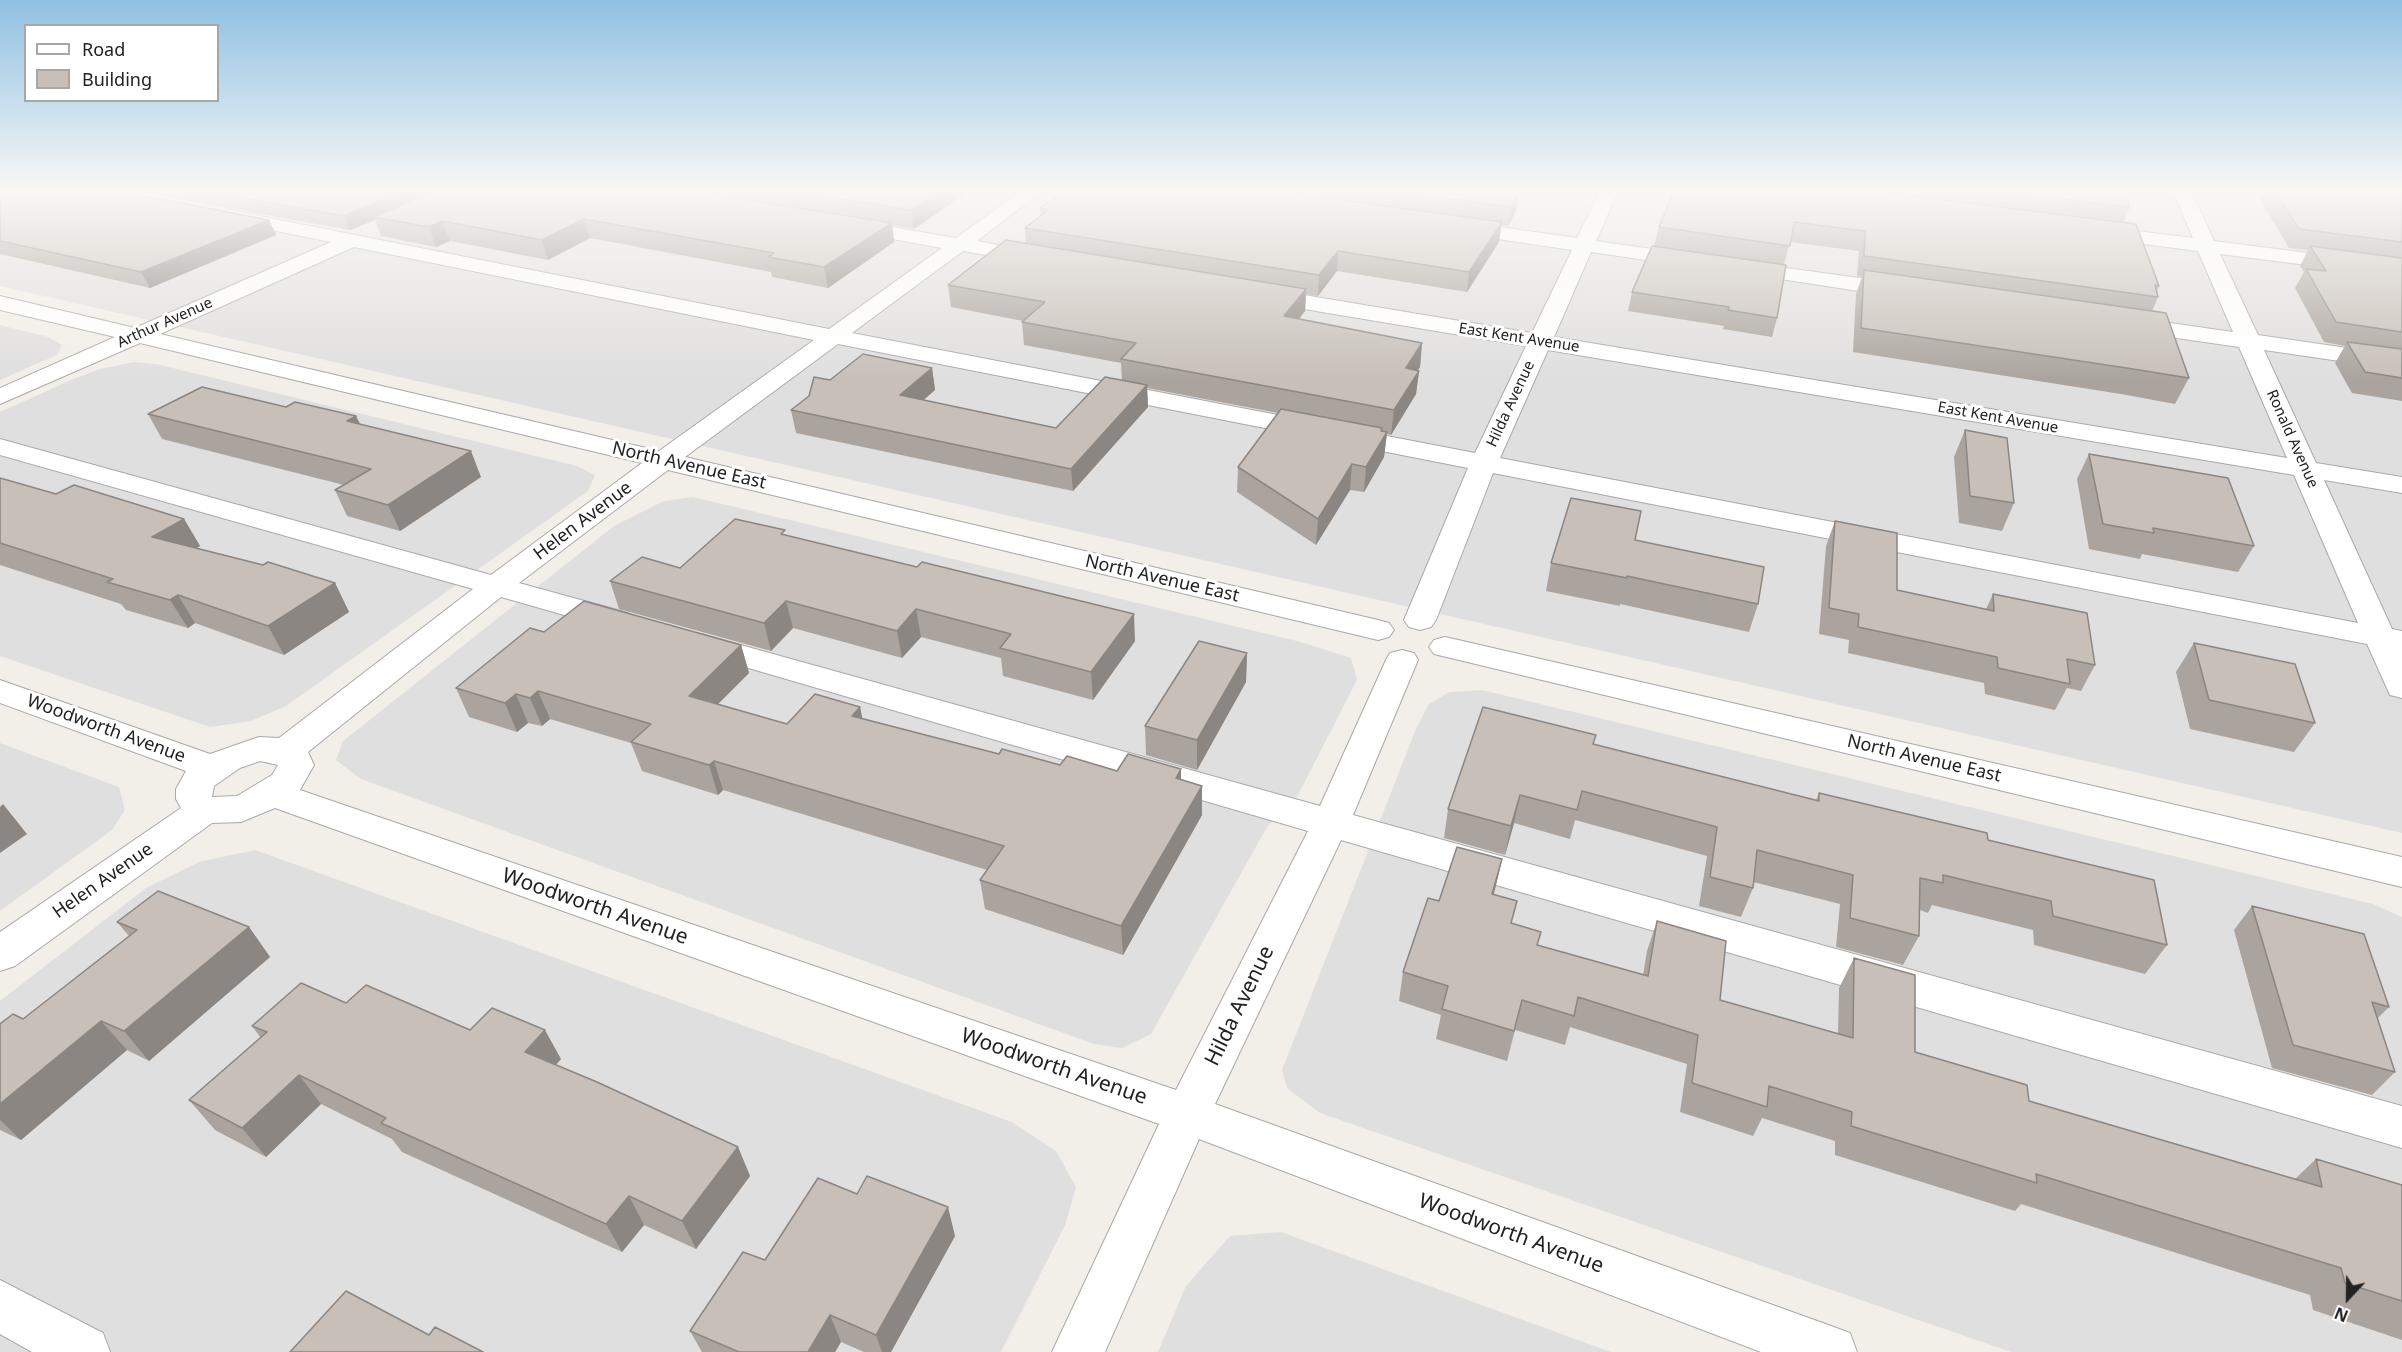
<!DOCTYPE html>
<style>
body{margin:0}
#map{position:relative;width:2402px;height:1352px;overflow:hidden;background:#f2efe9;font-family:"Noto Sans",sans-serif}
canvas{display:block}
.legend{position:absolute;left:24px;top:24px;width:195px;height:78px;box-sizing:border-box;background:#fff;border:2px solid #a7a7a7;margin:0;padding:8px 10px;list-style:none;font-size:18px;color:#222}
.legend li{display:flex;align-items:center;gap:12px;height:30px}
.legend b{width:30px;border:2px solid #a7a7a7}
.north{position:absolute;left:2318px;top:1268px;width:60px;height:60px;-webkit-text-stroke:4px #fff;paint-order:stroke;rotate:202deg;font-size:16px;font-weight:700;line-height:24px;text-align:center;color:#222}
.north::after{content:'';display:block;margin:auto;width:21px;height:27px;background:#222;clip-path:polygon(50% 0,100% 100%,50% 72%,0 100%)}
</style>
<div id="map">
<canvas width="2402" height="1352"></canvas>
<ul class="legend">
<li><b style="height:8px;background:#fff"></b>Road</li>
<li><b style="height:16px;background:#c7bfb8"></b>Building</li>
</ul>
<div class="north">N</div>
</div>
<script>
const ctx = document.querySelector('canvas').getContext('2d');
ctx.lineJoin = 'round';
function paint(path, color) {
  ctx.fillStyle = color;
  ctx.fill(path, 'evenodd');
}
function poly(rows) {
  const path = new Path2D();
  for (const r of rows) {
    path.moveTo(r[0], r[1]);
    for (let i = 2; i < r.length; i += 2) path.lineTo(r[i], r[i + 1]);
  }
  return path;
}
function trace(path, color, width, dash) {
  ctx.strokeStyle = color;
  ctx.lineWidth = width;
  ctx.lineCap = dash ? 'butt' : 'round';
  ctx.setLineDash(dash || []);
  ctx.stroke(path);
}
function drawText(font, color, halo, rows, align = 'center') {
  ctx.font = font + ' "Noto Sans",sans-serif';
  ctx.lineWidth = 6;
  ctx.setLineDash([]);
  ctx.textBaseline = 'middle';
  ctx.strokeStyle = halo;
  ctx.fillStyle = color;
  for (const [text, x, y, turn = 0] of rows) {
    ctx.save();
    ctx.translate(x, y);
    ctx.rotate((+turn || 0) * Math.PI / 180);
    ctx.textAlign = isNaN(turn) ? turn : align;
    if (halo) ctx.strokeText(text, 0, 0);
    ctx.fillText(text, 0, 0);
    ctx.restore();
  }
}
paint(poly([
 [0,191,2402,191,2402,833,0,286],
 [0,325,48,337,62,345,57,355,0,380],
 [134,362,156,364,577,466,595,475,588,491,286,706,251,721,210,727,0,656,0,412,71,380,100,369],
 [693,497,1301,642,1351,658,1357,680,1297,797,1267,827,1151,1034,1122,1048,1094,1044,361,779,336,760,343,741,614,526,664,501],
 [1482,690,2373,904,2402,917,2402,1352,2011,1352,1320,1113,1287,1088,1282,1070,1416,729,1429,704,1449,692],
 [0,743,119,787,125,810,112,830,0,911],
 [255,850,1012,1122,1056,1151,1076,1187,1065,1225,1001,1352,0,1352,0,1001,146,888,199,862],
 [1281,1232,1611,1352,1158,1352,1186,1286,1230,1236]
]), '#e0dfdf');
const minor = poly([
 [1021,191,1042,191,977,241,1046,254,1049,258,1046,262,1039,264,963,251,852,333,1475,453,1526,346,1262,302,1254,300,1251,295,1254,290,1262,288,1532,333,1572,250,1457,233,1450,231,1447,227,1450,223,1457,221,1577,238,1600,191,1618,191,1596,241,1694,255,1701,257,1704,261,1701,265,1694,267,1591,252,1554,337,2287,458,2239,347,2128,331,2120,329,2117,324,2120,319,2128,317,2233,332,2198,251,2097,238,2090,236,2087,232,2090,228,2097,226,2193,238,2173,191,2191,191,2214,241,2402,265,2402,277,2220,254,2258,335,2402,356,2402,370,2264,350,2316,463,2402,477,2402,493,2324,480,2392,629,2402,631,2402,698,2390,695,2367,644,1493,473,1436,620,1431,627,1420,630,1409,627,1404,620,1468,468,838,344,685,457,1378,620,1389,623,1394,630,1389,637,1378,640,668,470,519,583,628,613,633,620,628,627,617,630,501,597,308,752,314,765,300,790,1176,1090,1308,831,690,651,685,644,690,637,701,634,1320,806,1386,660,1390,653,1402,650,1414,653,1418,660,1353,815,2402,1106,2402,1148,1341,840,1215,1104,1831,1326,1850,1333,1857,1352,1761,1352,1199,1139,1105,1352,1052,1352,1159,1124,275,808,241,822,212,823,15,966,0,971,0,932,181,808,176,799,176,789,186,771,0,703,0,680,210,754,259,737,279,738,473,589,0,455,0,439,491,575,642,463,140,343,0,404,0,388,115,337,0,310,0,296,135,328,331,242,222,220,219,216,229,210,829,329,942,248,843,230,840,226,843,222,850,220,956,238,1021,191],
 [354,247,814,340,659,451,160,334,354,247],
 [1548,350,2294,475,2358,623,1500,458,1548,350],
 [260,761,278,765,272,775,237,796,212,797,214,786,240,768,260,761],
 [1742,262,1904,284,1912,286,1915,291,1912,296,1904,298,1735,272,1731,268,1735,264,1742,262],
 [1445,637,2402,857,2402,887,1434,654,1429,647,1434,640,1445,637],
 [0,1280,103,1333,110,1352,32,1352,0,1334,0,1280]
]);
trace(minor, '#a9a9a9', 2);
paint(minor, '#fff');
paint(poly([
 [0,191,269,220,276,235,150,288,0,254],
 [134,191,969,191,914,229,892,225,894,242,828,288,772,277,771,272,590,238,548,260,450,241,436,247,381,236,375,220,350,230],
 [1065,191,1513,191,1516,211,1508,226,1501,225,1499,242,1467,292,1337,271,1318,296,1306,294,1305,311,1299,319,1422,343,1420,367,1417,370,1419,371,1416,394,1391,435,1387,434,1384,457,1364,492,1350,490,1316,545,1237,492,1238,467,1278,413,1147,388,1148,407,1073,491,796,433,791,410,830,380,932,368,935,390,923,400,1056,428,1122,381,1121,363,1024,345,1022,322,1023,321,951,307,948,285,1026,244,1025,228,1041,216,1040,208],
 [1674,191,2125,191,2130,207,2123,223,2159,286,2157,292,2158,297,2152,311,2189,378,2175,404,2121,394,1853,352,1856,294,1862,277,1857,276,1859,251,1790,242,1784,264,1777,318,1772,337,1723,329,1724,326,1628,311,1632,292,1654,246,1659,227],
 [2255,191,2402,191,2402,401,2352,393,2335,363,2345,346,2324,342,2295,288,2304,272,2300,266,2308,250,2289,248],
 [286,407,356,416,360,424,481,477,400,531,347,516,335,490,344,485,162,439,148,414],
 [1965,430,2014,503,2002,531,1959,523,1954,457],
 [2089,454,2254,546,2238,572,2142,554,2140,559,2089,549,2077,479],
 [0,478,56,494,184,519,200,546,197,548,335,583,349,612,284,655,195,623,188,628,126,610,121,604,0,565],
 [1835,521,1897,590,1986,609,1993,594,2095,665,2081,691,2067,688,2055,710,1985,694,1984,683,1848,653,1849,640,1819,634,1826,546],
 [787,536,1135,641,1093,700,1003,676,1001,658,921,637,902,658,793,628,771,651,619,609,610,581,680,568],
 [1635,540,1758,604,1749,632,1620,604,1620,606,1546,591,1551,563],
 [544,632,741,645,749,673,718,704,787,724,860,707,862,718,999,754,1060,765,1117,771,1181,769,1181,780,1202,815,1123,955,985,909,980,880,987,870,723,790,718,795,642,771,631,743,550,719,542,726,528,723,517,732,469,717,456,688],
 [2194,643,2315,723,2294,752,2190,729,2176,672],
 [1247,653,1246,682,1197,770,1146,755,1145,726],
 [1593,744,1816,800,1819,793,1988,840,2167,945,2145,974,2034,945,2033,930,1932,905,1928,913,1920,910,1919,936,1903,965,1836,947,1840,904,1753,882,1753,888,1741,917,1699,906,1707,856,1575,820,1570,839,1514,823,1505,855,1444,838,1448,809],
 [1502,859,1494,894,1511,923,1537,945,1643,975,1647,951,1657,921,1720,1000,1838,1034,1839,988,1854,958,1915,1052,2029,1101,2295,1179,2316,1159,2402,1185,2402,1340,2313,1310,2310,1295,2021,1204,2015,1211,1835,1155,1835,1141,1762,1118,1753,1136,1680,1112,1687,1064,1570,1027,1565,1045,1515,1030,1507,1061,1436,1039,1441,1015,1399,1001,1403,972,1439,901],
 [2252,906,2389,1007,2377,1019,2395,1072,2372,1095,2272,1068,2234,930],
 [117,922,249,927,270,957,149,1061,127,1050,21,1140,0,1130,0,1024,23,1019,129,936],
 [346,1003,470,1030,561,1059,556,1065,738,1147,750,1176,696,1249,644,1225,622,1252,402,1152,392,1139,321,1104,266,1157,215,1130,189,1100,261,1038,252,1026],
 [955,1236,891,1352,864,1352,841,1342,835,1352,702,1352,690,1331,765,1260]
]), '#aba49e');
paint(poly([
 [403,191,439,191,373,217,375,220,350,230,344,216],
 [940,191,969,191,914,229,911,210],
 [1519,191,1516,211,1508,226,1511,207],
 [584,219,590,238,548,260,542,240],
 [269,220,276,235,150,288,141,272],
 [442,221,450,241,436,247,429,227],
 [1502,222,1499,242,1467,292,1469,272],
 [892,223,894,242,828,288,824,267],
 [1338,251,1337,271,1318,296,1319,275],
 [1306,289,1305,311,1283,339,1284,316],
 [1422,343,1420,367,1404,392,1406,368],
 [932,368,935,390,904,417,900,395],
 [1419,371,1416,394,1391,435,1394,410],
 [1147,385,1148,407,1073,491,1071,469],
 [356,416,368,441,347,421],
 [1382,428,1381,442,1387,432,1384,457,1364,492,1366,467],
 [471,451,481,477,400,531,388,505],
 [1352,464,1350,490,1316,545,1318,519],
 [184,519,200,546,169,564,152,537],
 [335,583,349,612,284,655,268,626],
 [178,595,195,623,188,628,170,600],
 [786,601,793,628,771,651,764,623],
 [916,609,921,637,902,658,897,631],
 [1134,614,1135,641,1093,700,1091,672],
 [741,645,749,673,698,724,689,696],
 [1247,653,1246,682,1197,770,1197,740],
 [538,691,550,719,542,726,530,698],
 [516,694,528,723,517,732,505,703],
 [860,707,866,736,852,716],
 [714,761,723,790,718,795,709,765],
 [1181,769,1181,798,1176,778],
 [1202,786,1202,815,1123,955,1121,926],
 [1520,795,1514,823,1505,855,1511,826],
 [3,804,27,834,0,853,0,807],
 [1502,859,1495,889,1486,923,1492,894],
 [249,927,270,957,149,1061,124,1031],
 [101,1021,127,1050,21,1140,0,1120,0,1104],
 [545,1030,561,1059,541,1081,525,1052],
 [299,1075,321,1104,266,1157,242,1128],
 [738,1147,750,1176,696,1249,682,1221],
 [629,1196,644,1225,622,1252,606,1224],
 [948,1207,955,1236,891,1352,882,1352,876,1335],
 [830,1315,841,1342,835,1352,808,1352]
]), '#8b8681');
const building = poly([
 [0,191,118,191,269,220,141,272,0,241,0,191],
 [205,191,403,191,344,216,205,191],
 [434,191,693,191,892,223,824,267,768,257,774,253,584,219,542,240,442,221,429,227,373,217,434,191],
 [792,191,940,191,911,210,792,191],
 [1065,191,1277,191,1502,222,1469,272,1338,251,1319,275,1025,228,1048,210,1040,208,1065,191],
 [1393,191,1519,191,1511,207,1393,191],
 [1674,191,1871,191,2136,224,2159,286,2155,285,2158,297,1864,256,1865,231,1794,222,1790,246,1659,227,1674,191],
 [1997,191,2125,191,2130,207,1997,191],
 [2275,191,2402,191,2402,242,2299,229,2275,191],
 [1006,240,1306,289,1284,316,1422,343,1406,368,1419,371,1394,410,1121,359,1136,343,1022,322,1045,302,948,285,1006,240],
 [1652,246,1786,265,1777,318,1728,310,1729,307,1632,292,1652,246],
 [2310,246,2402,258,2402,332,2336,322,2306,269,2326,271,2310,246],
 [1864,270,2166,313,2189,378,2133,369,1861,328,1864,270],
 [2347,342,2402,349,2402,378,2365,372,2347,342],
 [863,354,932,368,900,395,1056,428,1105,377,1147,385,1071,469,791,410,809,396,814,377,830,380,863,354],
 [202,387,286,407,295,402,356,416,347,421,471,451,388,505,335,490,371,469,148,414,202,387],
 [1281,409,1382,428,1381,431,1387,432,1366,467,1352,464,1318,519,1238,467,1281,409],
 [1965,430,2007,438,2014,503,1970,496,1965,430],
 [2089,454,2228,478,2254,546,2153,528,2154,533,2103,524,2089,454],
 [0,478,56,494,74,485,184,519,152,537,263,565,268,562,335,583,268,626,178,595,170,600,107,582,113,579,0,543,0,478],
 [1571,498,1641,511,1635,540,1764,567,1758,604,1627,576,1627,578,1551,563,1571,498],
 [735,519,785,530,781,534,917,567,922,562,1134,614,1091,672,1000,648,1011,634,916,609,897,631,786,601,764,623,610,581,642,557,680,568,735,519],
 [1835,521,1897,533,1897,590,1994,611,1993,594,2087,613,2095,665,2067,659,2070,684,1998,668,1997,657,1858,627,1859,614,1829,608,1835,521],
 [584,601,741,645,689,696,787,724,815,694,860,707,852,716,999,754,1002,749,1060,765,1067,756,1117,771,1128,754,1181,769,1176,778,1202,786,1121,926,980,880,1004,846,714,761,709,765,631,742,651,724,538,691,530,698,516,694,505,703,456,688,530,628,544,632,584,601],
 [1199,641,1247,653,1197,740,1145,726,1199,641],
 [2194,643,2295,664,2315,723,2209,700,2194,643],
 [1483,707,1596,735,1593,744,1819,801,1819,793,1987,833,1988,840,2154,880,2167,945,2053,916,2051,901,1943,875,1943,883,1920,878,1919,936,1850,918,1853,875,1757,850,1753,888,1710,877,1717,827,1582,791,1577,810,1520,795,1511,826,1448,809,1483,707],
 [1457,847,1502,859,1492,894,1517,901,1511,923,1541,932,1537,945,1648,976,1657,921,1726,941,1720,1000,1853,1038,1854,958,1915,975,1915,1052,2027,1085,2029,1101,2322,1187,2316,1159,2402,1185,2402,1301,2345,1283,2341,1268,2036,1174,2037,1183,1851,1126,1852,1112,1769,1086,1767,1107,1692,1083,1698,1035,1578,997,1574,1016,1522,1000,1514,1031,1442,1009,1448,986,1403,972,1428,898,1439,901,1457,847],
 [158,891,249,927,124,1031,101,1021,0,1104,0,1024,13,1014,23,1019,137,930,117,922,158,891],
 [2252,906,2364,934,2389,1007,2372,1002,2395,1072,2293,1045,2252,906],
 [301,983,346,1003,366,985,470,1030,492,1008,545,1030,525,1052,597,1082,738,1147,682,1221,629,1196,606,1224,381,1123,386,1118,299,1075,242,1128,189,1100,267,1032,252,1026,301,983],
 [867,1176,948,1207,876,1335,830,1315,808,1352,739,1352,690,1331,743,1252,765,1260,818,1178,857,1194,867,1176],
 [346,1291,429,1335,435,1327,483,1352,290,1352,346,1291]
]);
paint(building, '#c7bfb8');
trace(building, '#8b8681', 1.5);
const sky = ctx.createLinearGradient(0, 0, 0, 380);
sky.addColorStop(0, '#8fc0e4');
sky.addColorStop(0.5, '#f9f8f5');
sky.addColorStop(1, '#f9f8f500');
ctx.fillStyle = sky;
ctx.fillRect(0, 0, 2402, 380);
drawText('15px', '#222', '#fff', [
 ["Arthur Avenue",165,323,-24],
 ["East Kent Avenue",1519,338,9],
 ["Hilda Avenue",1511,404,-65],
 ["East Kent Avenue",1998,418,10],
 ["Ronald Avenue",2292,439,66]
]);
drawText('18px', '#222', '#fff', [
 ["North Avenue East",689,466,13],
 ["Helen Avenue",583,521,-37],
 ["North Avenue East",1162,579,13],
 ["Woodworth Avenue",106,729,20],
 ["North Avenue East",1924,759,13],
 ["Helen Avenue",103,881,-35]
]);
drawText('21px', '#222', '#fff', [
 ["Woodworth Avenue",595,907,19],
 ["Hilda Avenue",1240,1006,-64],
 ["Woodworth Avenue",1054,1067,19],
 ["Woodworth Avenue",1511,1234,20]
]);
</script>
